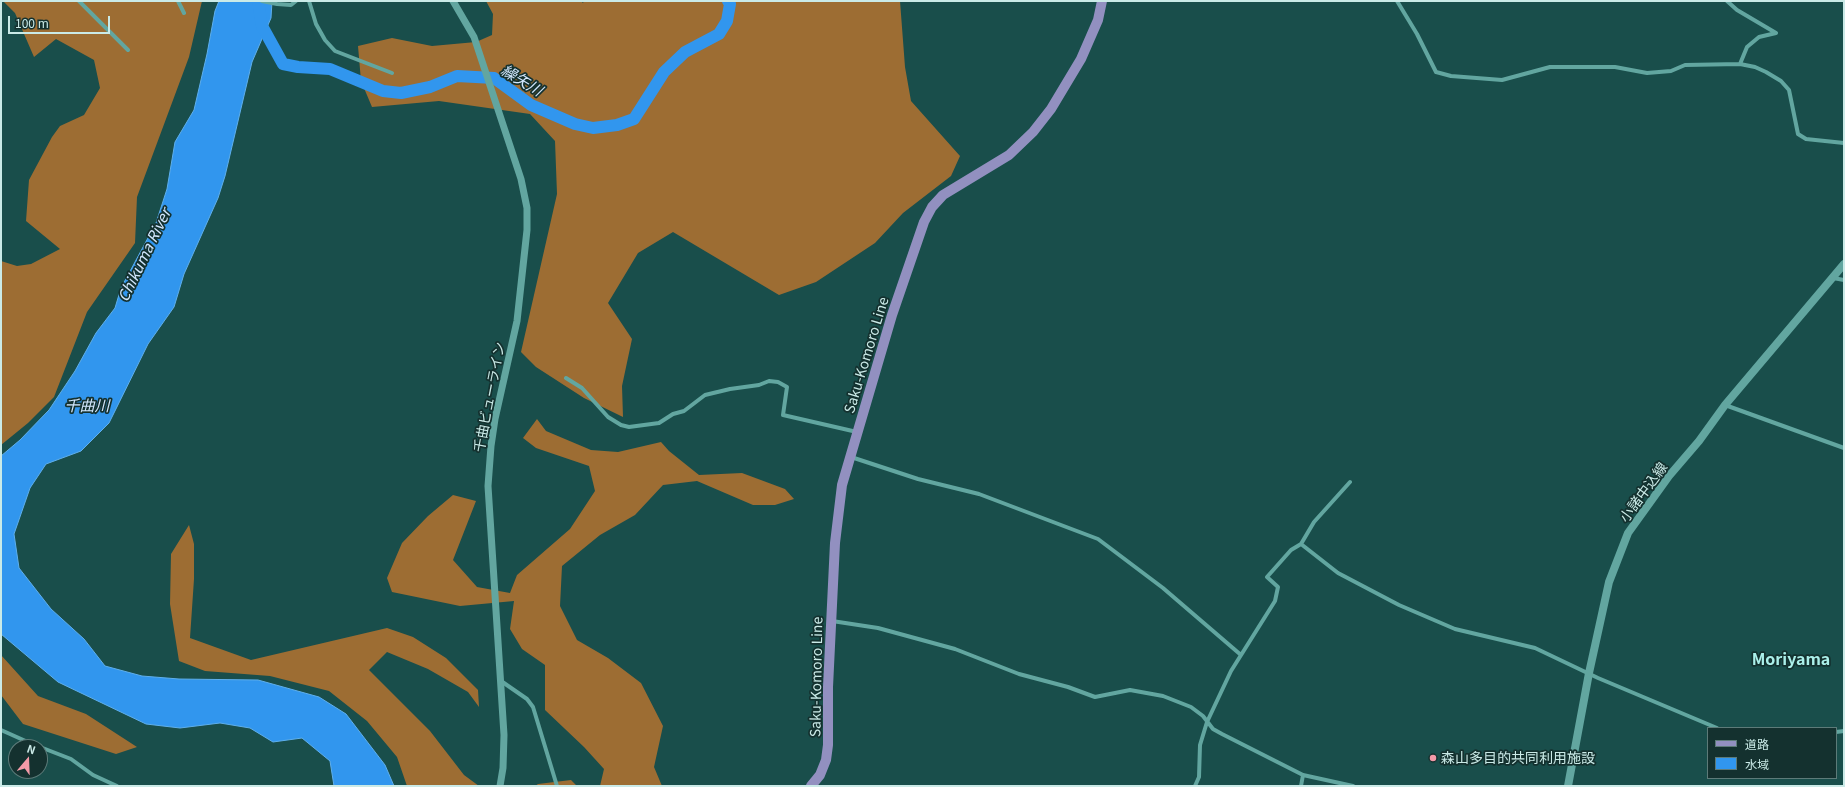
<!DOCTYPE html>
<meta charset="utf-8">
<style>
body{margin:0}
#map{position:relative;width:1845px;height:787px;overflow:hidden;background:#194e4b;font-family:Georgia,"Noto Sans JP",serif}
canvas{display:block}
.frame{position:absolute;inset:0;border:2px solid #caeae7;pointer-events:none}
.legend{position:absolute;left:1707px;top:727px;width:130px;height:52px;box-sizing:border-box;background:#14312f;border:1px solid #5d7b79;margin:0;padding:5px 7px;list-style:none;font-size:12px;color:#caeae7}
.legend li{display:flex;align-items:center;gap:8px;height:20px}
.legend b{width:20px;border:1px solid #5d7b79}
.north{position:absolute;left:8px;top:739px;width:40px;height:40px;box-sizing:border-box;background:#14312f;border:1px solid #5d7b79;border-radius:50%;rotate:19deg;font-size:11px;font-weight:700;line-height:16px;text-align:center;color:#caeae7}
.north::after{content:'';display:block;margin:auto;width:14px;height:18px;background:#f39aa8;clip-path:polygon(50% 0,100% 100%,50% 72%,0 100%)}
.scale{position:absolute;left:8px;top:16px;width:102px;height:18px;box-sizing:border-box;border:2px solid #caeae7;border-top:0;padding-left:5px;font-size:12px;line-height:14px;white-space:nowrap;color:#caeae7;-webkit-text-stroke:3px #14312f;paint-order:stroke}
</style>
<div id="map">
<canvas width="1845" height="787"></canvas>
<div class="frame"></div>
<ul class="legend">
<li><b style="height:5px;background:#9290c0"></b>道路</li>
<li><b style="height:11px;background:#3196ee"></b>水域</li>
</ul>
<div class="north">N</div>
<div class="scale">100 m</div>
</div>
<script>
const ctx = document.querySelector('canvas').getContext('2d');
ctx.lineJoin = 'round';
function paint(path, color) {
  ctx.fillStyle = color;
  ctx.fill(path, 'evenodd');
}
function poly(rows) {
  const path = new Path2D();
  for (const r of rows) {
    path.moveTo(r[0], r[1]);
    for (let i = 2; i < r.length; i += 2) path.lineTo(r[i], r[i + 1]);
  }
  return path;
}
function trace(path, color, width, dash) {
  ctx.strokeStyle = color;
  ctx.lineWidth = width;
  ctx.lineCap = dash ? 'butt' : 'round';
  ctx.setLineDash(dash || []);
  ctx.stroke(path);
}
function drawText(font, color, halo, rows, align = 'center') {
  ctx.font = font + ' Georgia,"Noto Sans JP",serif';
  ctx.lineWidth = 3.5;
  ctx.setLineDash([]);
  ctx.textBaseline = 'middle';
  ctx.strokeStyle = halo;
  ctx.fillStyle = color;
  for (const [text, x, y, turn = 0] of rows) {
    ctx.save();
    ctx.translate(x, y);
    ctx.rotate((+turn || 0) * Math.PI / 180);
    ctx.textAlign = isNaN(turn) ? turn : align;
    if (halo) ctx.strokeText(text, 0, 0);
    ctx.fillText(text, 0, 0);
    ctx.restore();
  }
}
paint(poly([
 [3,1,202,1,189,57,137,197,135,243,87,312,54,397,28,423,1,445,1,261,17,266,31,264,60,249,26,221,29,180,52,137,60,126,84,115,100,88,94,60,56,39,34,57,15,13],
 [486,1,581,1,583,3,584,1,900,1,905,67,911,101,960,156,951,176,903,213,875,243,816,282,779,295,673,232,638,253,608,303,632,339,622,386,623,417,584,398,536,367,521,352,557,194,555,141,530,114,439,101,372,107,361,81,358,46,392,38,432,46,476,42,492,35,493,14],
 [537,419,546,431,591,450,618,452,661,442,669,451,699,475,742,473,785,489,794,499,775,505,753,505,697,481,663,485,635,515,600,535,562,566,560,606,577,640,608,658,641,683,663,726,654,767,662,786,600,786,604,769,584,747,545,710,545,665,522,649,510,629,514,601,460,606,392,592,387,578,402,543,428,516,453,495,476,501,453,560,477,587,510,593,517,575,570,529,595,491,589,466,536,448,523,438],
 [189,525,194,544,194,579,190,638,251,660,387,628,413,637,446,658,478,690,479,707,468,692,428,669,387,652,369,670,430,731,464,775,479,786,407,786,397,757,367,721,329,691,270,676,205,671,179,661,170,604,171,554],
 [1,655,38,696,86,714,137,747,116,754,23,724,1,695],
 [571,780,577,786,535,786,538,784]
]), '#9d6d33');
const water = poly([
 [219,1,272,1,271,18,252,62,225,176,218,198,184,274,174,307,148,344,109,423,81,451,46,464,30,488,14,534,19,568,51,609,84,639,105,666,142,676,179,679,258,680,319,697,346,714,385,765,394,786,334,786,330,761,302,738,273,742,250,728,220,723,180,728,146,724,58,682,1,634,1,456,20,440,49,410,75,371,96,333,115,308,121,288,156,223,167,189,175,142,194,110,207,54,215,11,219,1]
]);
paint(water, '#3196ee');
trace(water, '#5fafec', 1);
trace(poly([
 [258,1,262,26,283,64,298,67,330,69,383,91,401,93,430,87,457,76,494,78,531,105,575,124,593,128,617,125,634,119,664,72,685,52,719,34,727,21,730,4,728,1]
]), '#3196ee', 12);
trace(poly([
 [79,1,128,50],
 [178,1,184,13],
 [262,1,277,4,291,5,296,1],
 [309,1,316,24,325,40,335,51,392,73],
 [1397,1,1417,34,1436,72,1451,76,1502,80,1550,67,1615,67,1647,73,1671,71,1685,65,1740,64,1755,67,1766,72,1781,81,1789,90,1798,134,1806,139,1844,143],
 [1727,1,1737,10,1776,33],
 [1740,64,1747,47,1759,37,1776,33],
 [1833,278,1844,280],
 [566,378,582,388,608,417,621,425,629,427,659,423,673,414,684,411,705,395,730,389,759,385,769,381,778,382,787,387,783,415,857,432],
 [1725,405,1844,448],
 [851,457,918,479,979,494,1098,539,1163,588,1241,655],
 [1301,544,1338,573,1399,605,1455,629,1535,648,1598,678,1717,728],
 [832,621,878,628,955,649,1019,674,1068,687,1095,697,1130,690,1163,696,1191,707,1203,716,1213,729,1222,734,1303,775,1353,786],
 [501,681,527,699,533,707,557,786],
 [1,730,39,747],
 [1836,732,1844,731],
 [40,747,71,759,93,775,117,786],
 [1195,786,1199,777,1200,745,1207,722,1231,671,1275,601,1278,587,1267,577,1291,550,1301,544,1314,522,1350,482],
 [1301,786,1303,775]
]), '#62a6a0', 4);
trace(poly([
 [453,1,474,37,521,179,527,208,527,230,517,321,495,419,491,446,488,486,504,735,503,768,500,786]
]), '#62a6a0', 7);
trace(poly([
 [1568,786,1589,673,1609,582,1628,533,1669,476,1699,441,1725,405,1844,264]
]), '#62a6a0', 8);
trace(poly([
 [811,786,820,775,826,760,828,745,828,687,835,543,842,485,892,315,924,222,932,207,943,195,1009,155,1033,132,1051,109,1081,59,1098,20,1102,1]
]), '#9290c0', 10);
for (const [x, y, r, color] of [
 [1433,758,4,"#f39aa8"]
]) {
  const dot = new Path2D();
  dot.arc(x, y, r, 0, 2 * Math.PI);
  ctx.fillStyle = color;
  ctx.fill(dot);
  trace(dot, '#14312f', 1.5);
}
drawText('14px', '#caeae7', '#14312f', [
 ["Saku-Komoro Line",866,355,-73],
 ["千曲ビューライン",489,397,-79],
 ["小諸中込線",1643,492,-54],
 ["Saku-Komoro Line",816,677,-89]
]);
drawText('14px', '#caeae7', '#14312f', [
 ["森山多目的共同利用施設",1441,758]
], 'left');
drawText('italic 15px', '#d2e7fd', '#14312f', [
 ["繰矢川",522,80,31],
 ["Chikuma River",144,255,-64],
 ["千曲川",87,405]
]);
drawText('bold 16px', '#abf0ea', '#14312f', [
 ["Moriyama",1791,659]
]);
</script>
